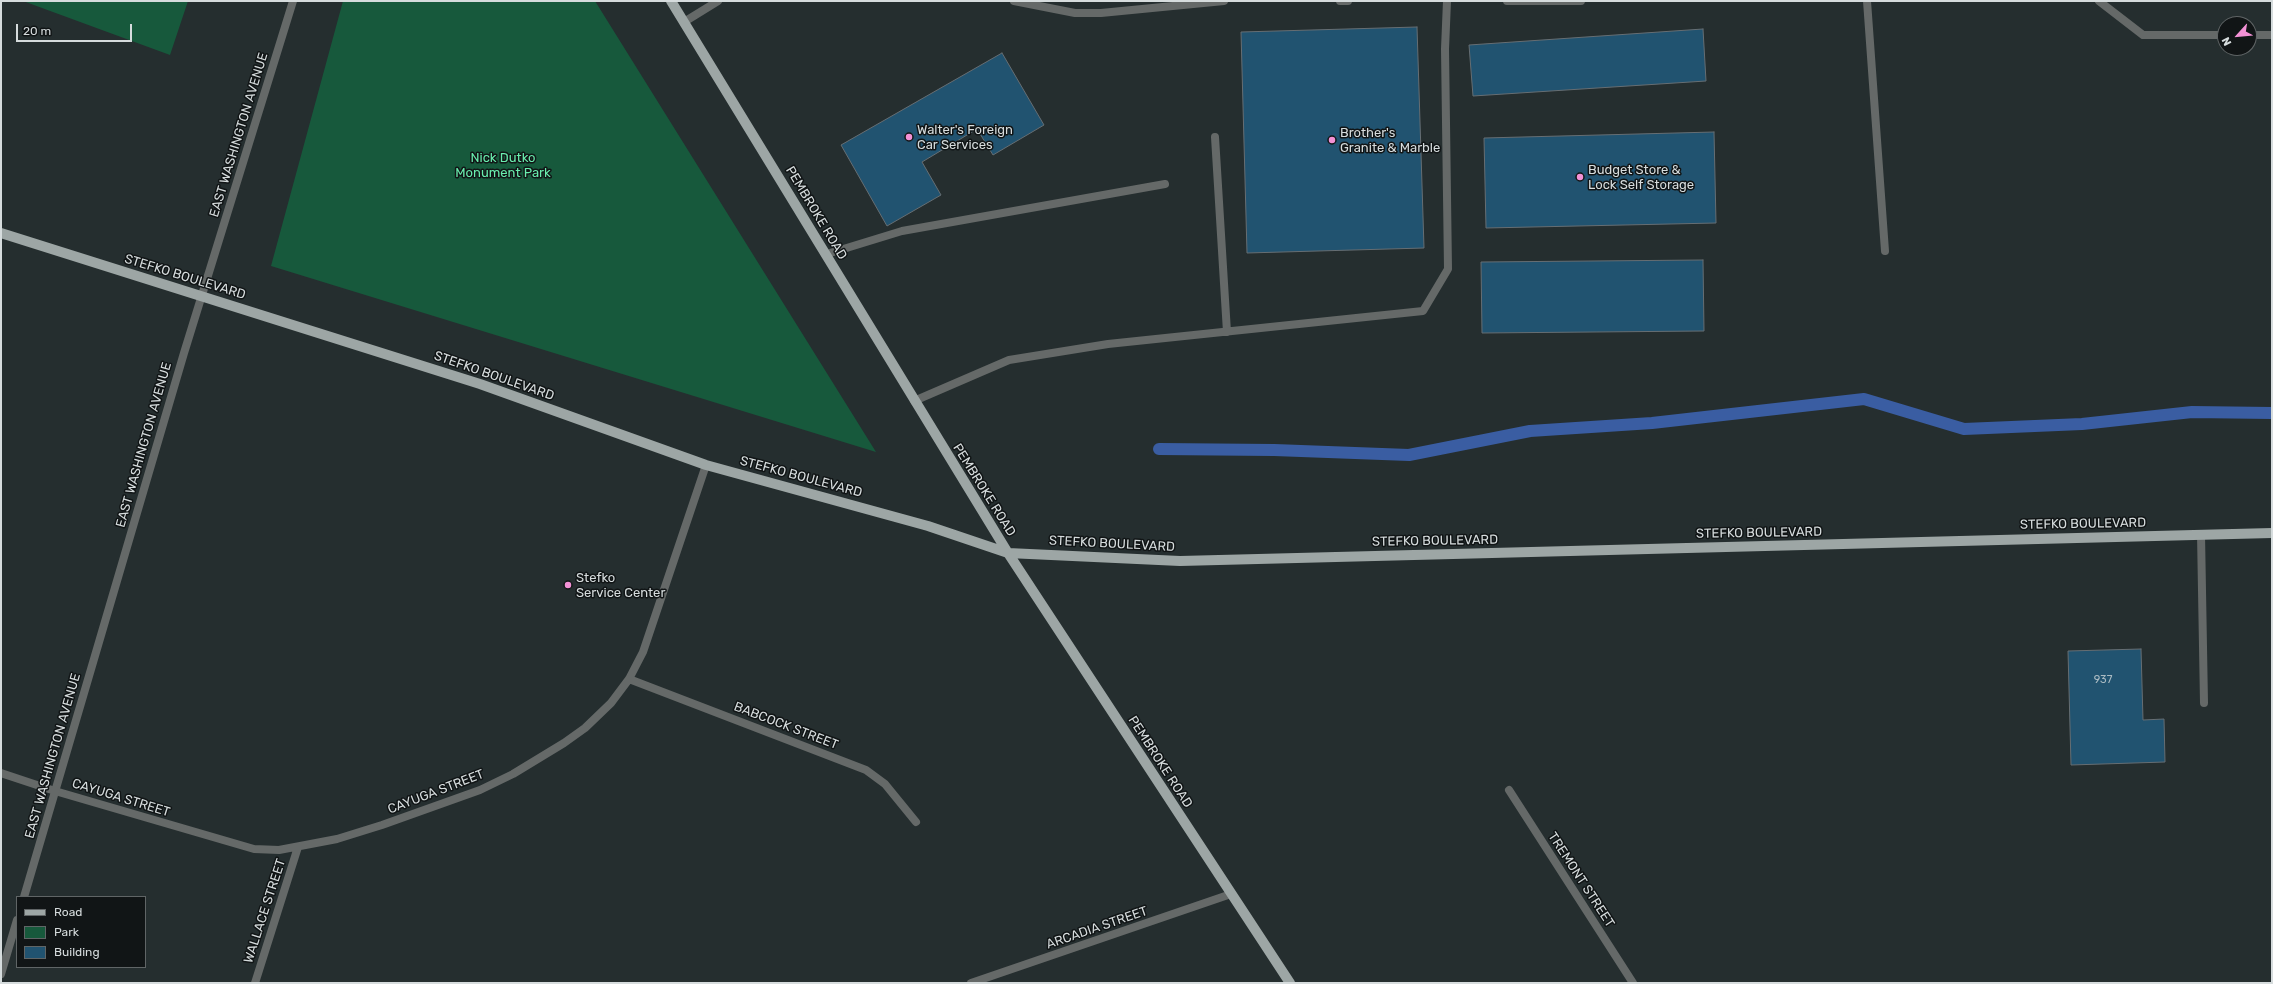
<!DOCTYPE html>
<style>
body{margin:0}
#map{position:relative;width:2273px;height:984px;overflow:hidden;background:#252e2f;font-family:Rubik,sans-serif}
canvas{display:block}
.frame{position:absolute;inset:0;border:2px solid #d6dcdd;pointer-events:none}
.legend{position:absolute;left:16px;top:896px;width:130px;height:72px;box-sizing:border-box;background:#111516;border:1px solid #606566;margin:0;padding:5px 7px;list-style:none;font-size:12px;color:#d6dcdd}
.legend li{display:flex;align-items:center;gap:8px;height:20px}
.legend b{width:20px;border:1px solid #606566}
.north{position:absolute;left:2217px;top:16px;width:40px;height:40px;box-sizing:border-box;background:#111516;border:1px solid #606566;border-radius:50%;rotate:243deg;font-size:11px;font-weight:700;line-height:16px;text-align:center;color:#d6dcdd}
.north::after{content:'';display:block;margin:auto;width:14px;height:18px;background:#f391d5;clip-path:polygon(50% 0,100% 100%,50% 72%,0 100%)}
.scale{position:absolute;left:16px;top:24px;width:116px;height:18px;box-sizing:border-box;border:2px solid #d6dcdd;border-top:0;padding-left:5px;font-size:12px;line-height:14px;white-space:nowrap;color:#d6dcdd;-webkit-text-stroke:3px #111516;paint-order:stroke}
</style>
<div id="map">
<canvas width="2273" height="984"></canvas>
<div class="frame"></div>
<ul class="legend">
<li><b style="height:5px;background:#9da6a5"></b>Road</li>
<li><b style="height:11px;background:#17593c"></b>Park</li>
<li><b style="height:11px;background:#215370"></b>Building</li>
</ul>
<div class="north">N</div>
<div class="scale">20 m</div>
</div>
<script>
const ctx = document.querySelector('canvas').getContext('2d');
ctx.lineJoin = 'round';
function paint(path, color) {
  ctx.fillStyle = color;
  ctx.fill(path, 'evenodd');
}
function poly(rows) {
  const path = new Path2D();
  for (const r of rows) {
    path.moveTo(r[0], r[1]);
    for (let i = 2; i < r.length; i += 2) path.lineTo(r[i], r[i + 1]);
  }
  return path;
}
function trace(path, color, width, dash) {
  ctx.strokeStyle = color;
  ctx.lineWidth = width;
  ctx.lineCap = dash ? 'butt' : 'round';
  ctx.setLineDash(dash || []);
  ctx.stroke(path);
}
function drawText(font, color, halo, rows, align = 'center') {
  ctx.font = font + ' Rubik,sans-serif';
  ctx.lineWidth = 3;
  ctx.setLineDash([]);
  ctx.textBaseline = 'middle';
  ctx.strokeStyle = halo;
  ctx.fillStyle = color;
  for (const [text, x, y, turn = 0] of rows) {
    ctx.save();
    ctx.translate(x, y);
    ctx.rotate((+turn || 0) * Math.PI / 180);
    ctx.textAlign = isNaN(turn) ? turn : align;
    if (halo) ctx.strokeText(text, 0, 0);
    ctx.fillText(text, 0, 0);
    ctx.restore();
  }
}
paint(poly([
 [23,1,188,1,170,55],
 [343,1,595,1,876,452,271,266]
]), '#17593c');
trace(poly([
 [1159,449,1274,450,1409,455,1530,431,1652,423,1864,399,1964,429,2082,424,2192,412,2272,413]
]), '#3a5da2', 12);
const building = poly([
 [1417,27,1424,248,1247,253,1241,32,1417,27],
 [1703,29,1706,81,1473,96,1469,45,1703,29],
 [1002,53,1044,125,993,155,977,129,922,162,941,195,887,226,841,145,1002,53],
 [1714,132,1716,223,1486,228,1484,138,1714,132],
 [1703,260,1704,331,1482,333,1481,262,1703,260],
 [2141,649,2143,720,2164,719,2165,762,2071,765,2068,651,2141,649]
]);
paint(building, '#215370');
trace(building, '#666e73', 1);
trace(poly([
 [1014,1,1075,13,1101,13,1224,1],
 [1340,1,1348,1],
 [1507,1,1581,1],
 [1867,1,1885,251],
 [2099,1,2143,35,2225,35],
 [2249,35,2272,35],
 [1215,137,1227,332],
 [827,254,902,231,1165,184],
 [914,401,1009,360,1108,344,1423,311,1448,269,1445,49,1447,1],
 [2201,534,2204,703],
 [629,679,866,770,885,784,916,822],
 [1509,790,1633,983],
 [55,791,254,849,279,850,337,839,382,825,480,790,513,774,564,743,585,728,611,703,629,679,643,652,706,465],
 [255,983,298,847]
]), '#656968', 8);
trace(poly([
 [684,22,718,1],
 [1,773,55,791],
 [971,983,1231,894]
]), '#656968', 8);
trace(poly([
 [24,897,184,353,293,1],
 [1,974,17,920]
]), '#656968', 8);
trace(poly([
 [671,1,1008,553,1290,983],
 [1,233,480,384,706,465,928,526,1008,553,1180,561,2272,533]
]), '#9da6a5', 10);
for (const [x, y, r, color] of [
 [909,137,4,"#f391d5"],
 [1332,140,4,"#f391d5"],
 [1580,177,4,"#f391d5"],
 [568,585,4,"#f391d5"]
]) {
  const dot = new Path2D();
  dot.arc(x, y, r, 0, 2 * Math.PI);
  ctx.fillStyle = color;
  ctx.fill(dot);
  trace(dot, '#111516', 1.5);
}
drawText('11px', '#a9bac2', null, [
 ["937",2103,680]
]);
drawText('13px', '#d6dcdd', '#111516', [
 ["Walter's Foreign",917,130],
 ["Car Services",917,145],
 ["Brother's",1340,133],
 ["Granite & Marble",1340,148],
 ["Budget Store &",1588,170],
 ["Lock Self Storage",1588,185],
 ["Stefko",576,578],
 ["Service Center",576,593]
], 'left');
drawText('13px', '#d6dcdd', '#111516', [
 ["EAST WASHINGTON AVENUE",239,135,-73],
 ["PEMBROKE ROAD",816,213,59],
 ["STEFKO BOULEVARD",185,277,17],
 ["STEFKO BOULEVARD",494,376,19],
 ["EAST WASHINGTON AVENUE",144,445,-74],
 ["STEFKO BOULEVARD",801,477,15],
 ["PEMBROKE ROAD",984,490,58],
 ["STEFKO BOULEVARD",2083,524,-1],
 ["STEFKO BOULEVARD",1759,533,-1],
 ["STEFKO BOULEVARD",1435,541,-1],
 ["STEFKO BOULEVARD",1112,544,3],
 ["BABCOCK STREET",786,726,21],
 ["EAST WASHINGTON AVENUE",53,756,-74],
 ["PEMBROKE ROAD",1160,762,57],
 ["CAYUGA STREET",436,792,-21],
 ["CAYUGA STREET",121,798,17],
 ["TREMONT STREET",1581,880,57],
 ["WALLACE STREET",265,911,-72],
 ["ARCADIA STREET",1097,928,-19]
]);
drawText('13px', '#69eeae', '#111516', [
 ["Nick Dutko",503,158],
 ["Monument Park",503,173]
]);
</script>
